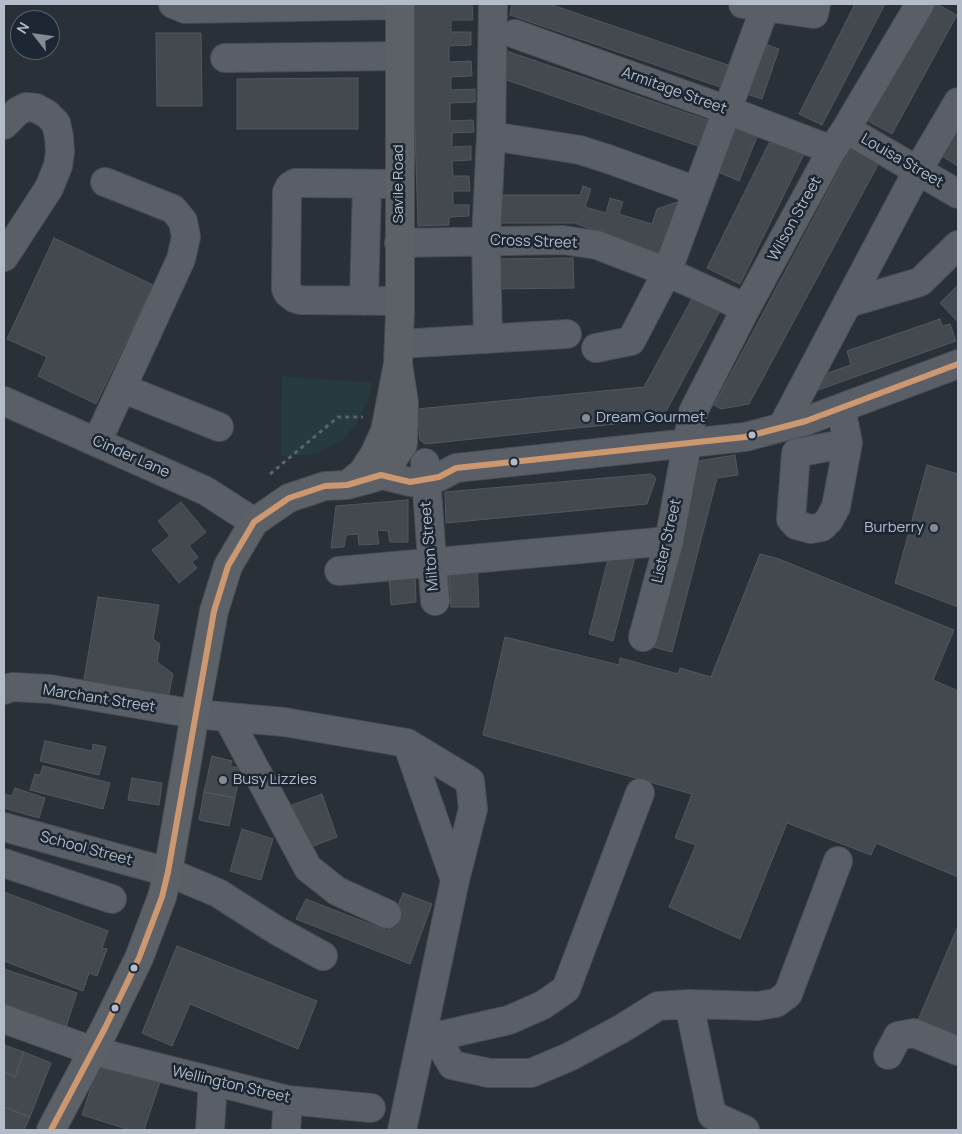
<!DOCTYPE html>
<style>
body{margin:0}
#map{position:relative;width:962px;height:1134px;overflow:hidden;background:#2a3038;font-family:Manrope,sans-serif}
canvas{display:block}
.frame{position:absolute;inset:0;border:5px solid #b4bcc9;pointer-events:none}
.north{position:absolute;left:10px;top:10px;width:50px;height:50px;box-sizing:border-box;background:#1d2633;border:1px solid #59626f;border-radius:50%;rotate:300deg;font-size:14px;font-weight:700;line-height:20px;text-align:center;color:#b4bcc9}
.north::after{content:'';display:block;margin:auto;width:18px;height:22px;background:#848b96;clip-path:polygon(50% 0,100% 100%,50% 72%,0 100%)}
</style>
<div id="map">
<canvas width="962" height="1134"></canvas>
<div class="frame"></div>
<div class="north">N</div>
</div>
<script>
const ctx = document.querySelector('canvas').getContext('2d');
ctx.lineJoin = 'round';
function paint(path, color) {
  ctx.fillStyle = color;
  ctx.fill(path, 'evenodd');
}
function poly(rows) {
  const path = new Path2D();
  for (const r of rows) {
    path.moveTo(r[0], r[1]);
    for (let i = 2; i < r.length; i += 2) path.lineTo(r[i], r[i + 1]);
  }
  return path;
}
function trace(path, color, width, dash) {
  ctx.strokeStyle = color;
  ctx.lineWidth = width;
  ctx.lineCap = dash ? 'butt' : 'round';
  ctx.setLineDash(dash || []);
  ctx.stroke(path);
}
function drawText(font, color, halo, rows, align = 'center') {
  ctx.font = font + ' Manrope,sans-serif';
  ctx.lineWidth = 5;
  ctx.setLineDash([]);
  ctx.textBaseline = 'middle';
  ctx.strokeStyle = halo;
  ctx.fillStyle = color;
  for (const [text, x, y, turn = 0] of rows) {
    ctx.save();
    ctx.translate(x, y);
    ctx.rotate((+turn || 0) * Math.PI / 180);
    ctx.textAlign = isNaN(turn) ? turn : align;
    if (halo) ctx.strokeText(text, 0, 0);
    ctx.fillText(text, 0, 0);
    ctx.restore();
  }
}
paint(poly([
 [282,376,373,383,365,408,354,427,342,440,318,453,307,455,281,456]
]), '#273a3e');
const building = poly([
 [411,4,472,4,473,20,451,20,451,32,471,32,471,45,449,46,449,62,471,61,472,76,451,77,451,90,475,89,475,102,450,103,450,121,473,120,474,132,452,133,452,147,471,146,471,160,452,161,453,176,469,176,470,191,453,191,453,205,469,205,469,216,449,217,449,225,418,226,411,4],
 [512,4,549,4,731,66,723,88,510,15,512,4],
 [855,4,885,4,822,125,799,114,855,4],
 [932,4,937,4,957,15,892,134,868,121,932,4],
 [156,33,201,33,202,106,157,106,156,33],
 [759,42,779,49,762,99,741,92,759,42],
 [498,48,710,121,701,147,495,76,498,48],
 [358,78,358,129,237,129,237,79,358,78],
 [729,125,757,137,739,181,711,169,729,125],
 [951,131,958,136,958,166,937,153,951,131],
 [769,143,806,150,740,284,707,268,769,143],
 [852,146,880,161,749,404,721,409,714,405,852,146],
 [583,186,591,189,585,207,606,213,610,198,623,202,619,214,652,224,657,209,683,200,661,256,575,223,492,223,492,195,580,195,583,186],
 [54,238,153,285,96,404,38,376,47,357,7,339,54,238],
 [573,258,574,288,492,289,492,259,573,258],
 [958,285,958,319,957,321,940,303,958,285],
 [695,293,720,311,662,419,425,444,420,440,417,409,644,387,695,293],
 [940,319,942,326,950,324,956,341,807,394,813,378,851,365,847,351,940,319],
 [735,455,738,475,717,478,672,652,646,645,693,462,735,455],
 [927,465,958,474,958,607,895,583,927,465],
 [651,474,656,478,647,504,446,523,445,492,651,474],
 [408,500,408,542,390,542,388,531,377,530,379,544,359,545,358,534,346,535,344,547,331,548,336,506,408,500],
 [181,502,206,532,189,546,198,557,192,562,197,568,179,583,152,550,170,536,158,521,181,502],
 [610,551,635,557,613,641,589,634,610,551],
 [760,554,779,559,954,630,933,680,958,691,958,877,876,843,871,855,787,823,740,939,669,907,696,845,675,838,692,794,483,735,505,637,619,665,620,658,678,674,680,668,711,677,760,554],
 [477,563,479,607,451,607,448,565,477,563],
 [415,571,416,602,391,605,389,574,415,571],
 [98,597,159,605,153,639,160,644,157,662,173,674,168,698,83,685,98,597],
 [45,741,92,751,93,744,106,747,99,775,40,761,45,741],
 [212,756,232,761,230,766,241,769,235,798,204,792,212,756],
 [43,766,110,783,103,809,30,790,35,774,40,775,43,766],
 [132,778,162,783,159,805,128,800,132,778],
 [15,788,45,798,39,818,4,808,4,794,12,796,15,788],
 [204,792,235,798,229,826,199,820,204,792],
 [322,794,337,837,308,848,292,805,322,794],
 [242,829,273,839,261,880,230,871,242,829],
 [4,892,108,931,102,948,107,949,97,976,89,973,83,991,4,961,4,892],
 [403,893,432,904,410,964,296,919,306,899,388,931,403,893],
 [958,926,958,1038,918,1020,958,926],
 [177,946,317,1001,298,1049,190,1004,172,1046,142,1033,177,946],
 [4,969,77,993,65,1030,4,1010,4,969],
 [4,1045,24,1052,15,1077,4,1072,4,1045],
 [24,1052,51,1063,30,1117,4,1107,4,1072,15,1077,24,1052],
 [99,1063,160,1082,144,1130,130,1130,82,1115,99,1063],
 [4,1107,30,1117,24,1130,4,1130,4,1107]
]);
paint(building, '#444950');
trace(building, '#52575f', 1);
const minor = poly([
 [173,4,185,9,400,5],
 [743,4,814,14,816,4],
 [515,34,727,110,832,150],
 [225,58,400,56],
 [4,125,18,111,26,107,36,108,47,114,56,123,59,137,60,152,58,166,49,188,4,257],
 [846,129,958,194],
 [491,136,580,150,608,159,697,191],
 [399,184,304,183,295,183,290,186,287,192,286,289,288,293,294,298,300,300,400,301],
 [399,243,563,240,597,245,667,272,746,308],
 [364,301,367,184],
 [848,303,920,282,958,245],
 [488,339,486,240,491,136,493,4],
 [399,344,567,334],
 [596,348,631,341,667,272,765,8],
 [122,388,219,427],
 [4,401,206,491,254,522],
 [841,408,848,443,836,507,829,520,822,527,811,529,796,525,791,519,796,453,848,443],
 [782,427,918,170,958,102],
 [97,442,181,259,186,237,183,221,173,209,105,182],
 [425,463,435,601],
 [368,464,381,475,410,482,439,477,456,468,745,437,806,421,958,364],
 [339,571,669,541],
 [643,637,669,541,693,412,746,308,832,150,846,129,920,4],
 [4,690,12,687,50,689,195,714,284,722,407,743,470,781,473,809,455,880,402,1130],
 [228,718,308,868,337,891,387,914],
 [407,743,455,880],
 [4,827,168,872,218,893,276,930,323,956],
 [4,863,112,899],
 [689,1004,712,1115,745,1130],
 [4,1019,93,1051,288,1100,371,1108],
 [436,1037,452,1065,489,1073,531,1073,569,1057,621,1029,658,1006,689,1004,758,1006,776,1003,788,994,838,861],
 [421,1040,509,1020,543,1005,566,989,640,793],
 [888,1055,898,1036,914,1033,958,1051],
 [210,1130,213,1081],
 [286,1130,288,1100]
]);
const major = poly([
 [352,481,363,472,374,455,385,431,398,364,400,313,400,4],
 [51,1130,105,1028,139,958,162,897,168,872,195,714,214,611,228,566,254,522,289,498,325,486,347,485,373,478,381,475,387,468,403,444,404,403,398,364]
]);
trace(minor, '#484c53', 30);
trace(major, '#484c55', 30);
trace(poly([
 [270,474,338,417,363,417]
]), '#5d636a', 3, [4, 4]);
trace(minor, '#5a5e66', 28);
trace(major, '#5c6168', 28);
trace(poly([
 [51,1130,105,1028,139,958,162,897,168,872,214,611,228,566,254,522,289,498,325,486,347,485,381,475,410,482,439,477,456,468,745,437,806,421,958,364]
]), '#cd976f', 6);
for (const [x, y, r, color] of [
 [586,418,5,"#848b96"],
 [752,435,4.5,"#b4bcc9"],
 [514,462,4.5,"#b4bcc9"],
 [934,528,5,"#848b96"],
 [223,780,5,"#848b96"],
 [134,968,4.5,"#b4bcc9"],
 [115,1008,4.5,"#b4bcc9"]
]) {
  const dot = new Path2D();
  dot.arc(x, y, r, 0, 2 * Math.PI);
  ctx.fillStyle = color;
  ctx.fill(dot);
  trace(dot, '#1d2633', 2);
}
drawText('15px', '#b4bcc9', '#1d2633', [
 ["Armitage Street",674,91,20],
 ["Louisa Street",902,161,30],
 ["Savile Road",399,184,-90],
 ["Wilson Street",795,219,-61],
 ["Cross Street",534,242,2],
 ["Cinder Lane",131,457,24],
 ["Lister Street",667,541,-77],
 ["Milton Street",430,546,-95],
 ["Marchant Street",99,699,9],
 ["School Street",86,849,15],
 ["Wellington Street",231,1085,13]
]);
drawText('15px', '#b4bcc9', '#1d2633', [
 ["Dream Gourmet",596,418],
 ["Burberry",924,528,"right"],
 ["Busy Lizzies",233,780]
], 'left');
</script>
